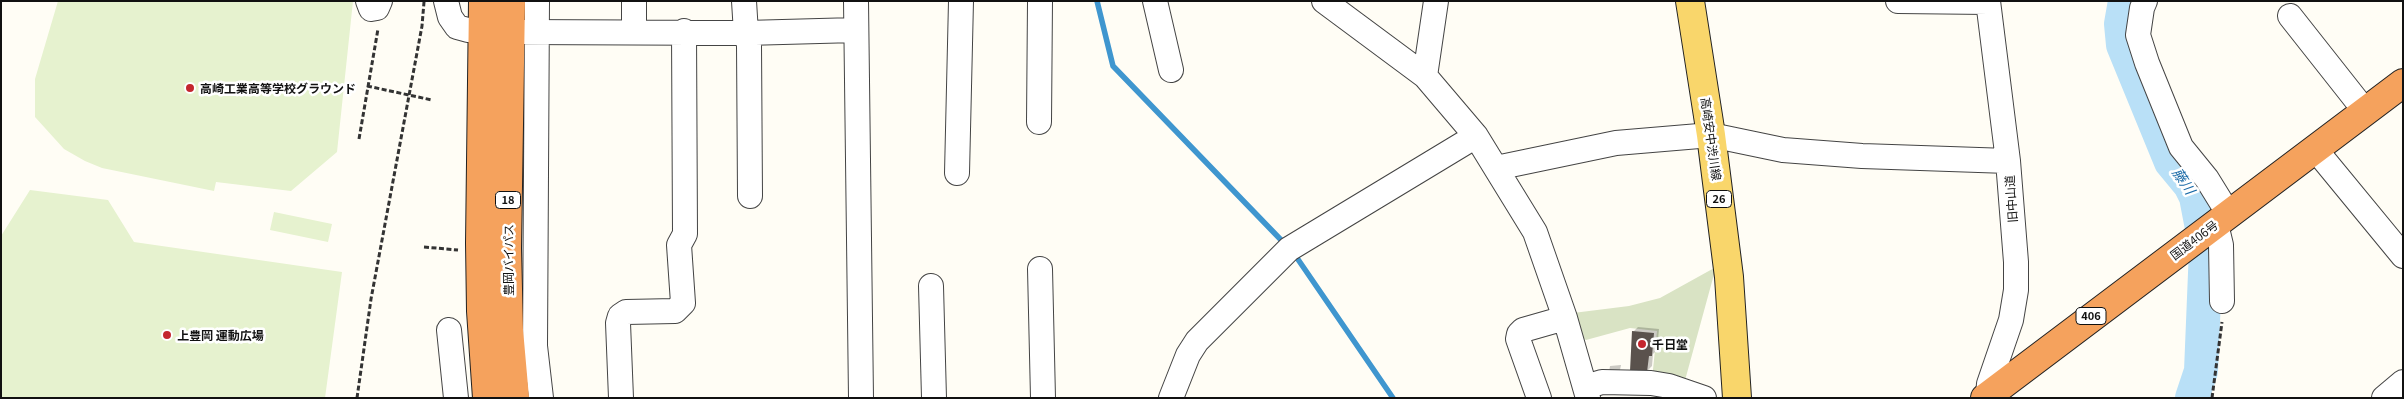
<!DOCTYPE html>
<meta charset="utf-8">
<style>
body{margin:0}
#map{position:relative;width:2404px;height:399px;overflow:hidden;background:#fffdf5;font-family:Georgia,serif}
canvas{display:block}
.frame{position:absolute;inset:0;border:2px solid #111;pointer-events:none}
</style>
<div id="map">
<canvas width="2404" height="399"></canvas>
<div class="frame"></div>
</div>
<script>
const ctx = document.querySelector('canvas').getContext('2d');
ctx.lineJoin = 'round';
function paint(path, color) {
  ctx.fillStyle = color;
  ctx.fill(path, 'evenodd');
}
function poly(rows) {
  const path = new Path2D();
  for (const r of rows) {
    path.moveTo(r[0], r[1]);
    for (let i = 2; i < r.length; i += 2) path.lineTo(r[i], r[i + 1]);
  }
  return path;
}
function trace(path, color, width, dash) {
  ctx.strokeStyle = color;
  ctx.lineWidth = width;
  ctx.lineCap = dash ? 'butt' : 'round';
  ctx.setLineDash(dash || []);
  ctx.stroke(path);
}
function drawText(font, color, halo, rows, align = 'center') {
  ctx.font = font + ' Georgia,"Noto Sans JP",serif';
  ctx.lineWidth = 5;
  ctx.setLineDash([]);
  ctx.textBaseline = 'middle';
  ctx.strokeStyle = halo;
  ctx.fillStyle = color;
  for (const [text, x, y, turn = 0] of rows) {
    ctx.save();
    ctx.translate(x, y);
    ctx.rotate((+turn || 0) * Math.PI / 180);
    ctx.textAlign = isNaN(turn) ? turn : align;
    if (halo) ctx.strokeText(text, 0, 0);
    ctx.fillText(text, 0, 0);
    ctx.restore();
  }
}
paint(poly([
 [1716,267,1684,384,1652,379,1657,331,1630,328,1586,340,1580,336,1573,313,1629,306,1660,298]
]), '#d9e3c4');
paint(poly([
 [58,1,353,1,337,152,291,191,216,182,214,191,102,168,85,161,64,149,35,117,35,79],
 [30,190,108,200,134,242,342,272,325,398,1,398,1,236],
 [274,212,332,224,328,242,270,230]
]), '#e6f2cf');
paint(poly([
 [1638,327,1659,329,1657,350,1653,354,1652,366,1647,371,1633,332],
 [1621,365,1620,370,1609,372,1610,366]
]), '#0003');
trace(poly([
 [1097,1,1113,66,1284,243],
 [1295,255,1393,398]
]), '#3f96cf', 5.5);
trace(poly([
 [2125,1,2121,24,2123,45,2171,162,2190,185,2196,197,2206,249,2201,371,2192,398]
]), '#b9e0f7', 34);
paint(poly([
 [1632,331,1654,333,1652,356,1649,356,1647,372,1630,371]
]), '#5a524d');
const minor = poly([
 [368,1,371,9,377,8,380,1],
 [446,1,450,17,457,27,468,30,483,31],
 [537,1,535,346,541,398],
 [744,1,746,33,749,45,750,196],
 [856,1,861,398],
 [1155,1,1171,70],
 [1324,1,1425,76,1476,136,1535,232,1565,318,1588,398],
 [1898,1,1988,2],
 [1988,1,2008,161,2016,262,2016,290,2011,320,1989,384,1988,394],
 [2145,1,2142,8,2138,35,2147,63,2181,147,2207,179,2228,213],
 [2290,16,2365,111],
 [520,32,746,33,856,30],
 [634,32,634,1],
 [1425,76,1436,1],
 [1039,122,1040,1],
 [2315,149,2403,256],
 [1496,168,1616,143,1711,135,1783,150,1862,156,2008,161],
 [957,173,961,1],
 [2216,224,2221,245,2222,301],
 [1040,269,1043,398],
 [931,286,934,398],
 [449,330,456,398],
 [1585,387,1602,382,1651,383,1669,386,1704,398],
 [621,398,618,323,620,316,626,312,675,311,683,303,679,245,685,234,684,31],
 [1171,398,1188,355,1197,341,1289,249,1476,136],
 [1539,398,1518,339,1519,334,1523,330,1565,318],
 [2384,398,2403,382]
]);
const major = poly([
 [1690,1,1711,135,1729,277,1737,398]
]);
const highway = poly([
 [483,1,480,243,481,311,487,398],
 [511,1,507,248,509,330,515,398],
 [1985,398,2403,83]
]);
trace(minor, '#444', 26);
trace(major, '#222', 30);
trace(highway, '#222', 30);
trace(poly([
 [367,86,432,100],
 [359,139,378,29],
 [424,247,458,250],
 [357,398,371,299,422,26,424,2],
 [2212,398,2222,322]
]), '#333', 3, [5, 2.5]);
trace(minor, '#fff', 24);
trace(major, '#f9d66b', 28);
trace(highway, '#f5a25d', 28);
for (const [x, y, r, color] of [
 [190,88,5,"#c4262e"],
 [167,335,5,"#c4262e"],
 [1642,344,5,"#c4262e"]
]) {
  const dot = new Path2D();
  dot.arc(x, y, r, 0, 2 * Math.PI);
  ctx.fillStyle = color;
  ctx.fill(dot);
  trace(dot, '#fff', 2);
}
for (const [x, y, w] of [
 [1719,199,25],
 [508,200,25],
 [2091,316,30]
]) {
  const box = new Path2D();
  box.roundRect(x - w / 2, y - 8.5, w, 17, 4);
  ctx.fillStyle = '#fff';
  ctx.fill(box);
  trace(box, '#111', 1);
}
drawText('bold 11px', '#111', null, [
 ["26",1719,199],
 ["18",508,200],
 ["406",2091,316]
]);
drawText('bold 12px', '#111', '#fff', [
 ["高崎工業高等学校グラウンド",200,88],
 ["上豊岡 運動広場",177,335],
 ["千日堂",1652,344]
], 'left');
drawText('12px', '#111', '#fff', [
 ["高崎安中渋川線",1711,139,82],
 ["旧中山道",2011,199,-94],
 ["国道406号",2194,240,-37],
 ["豊岡バイパス",508,260,-90]
]);
drawText('italic 14px', '#1768a6', '#fff', [
 ["藤川",2184,181,56]
]);
</script>
